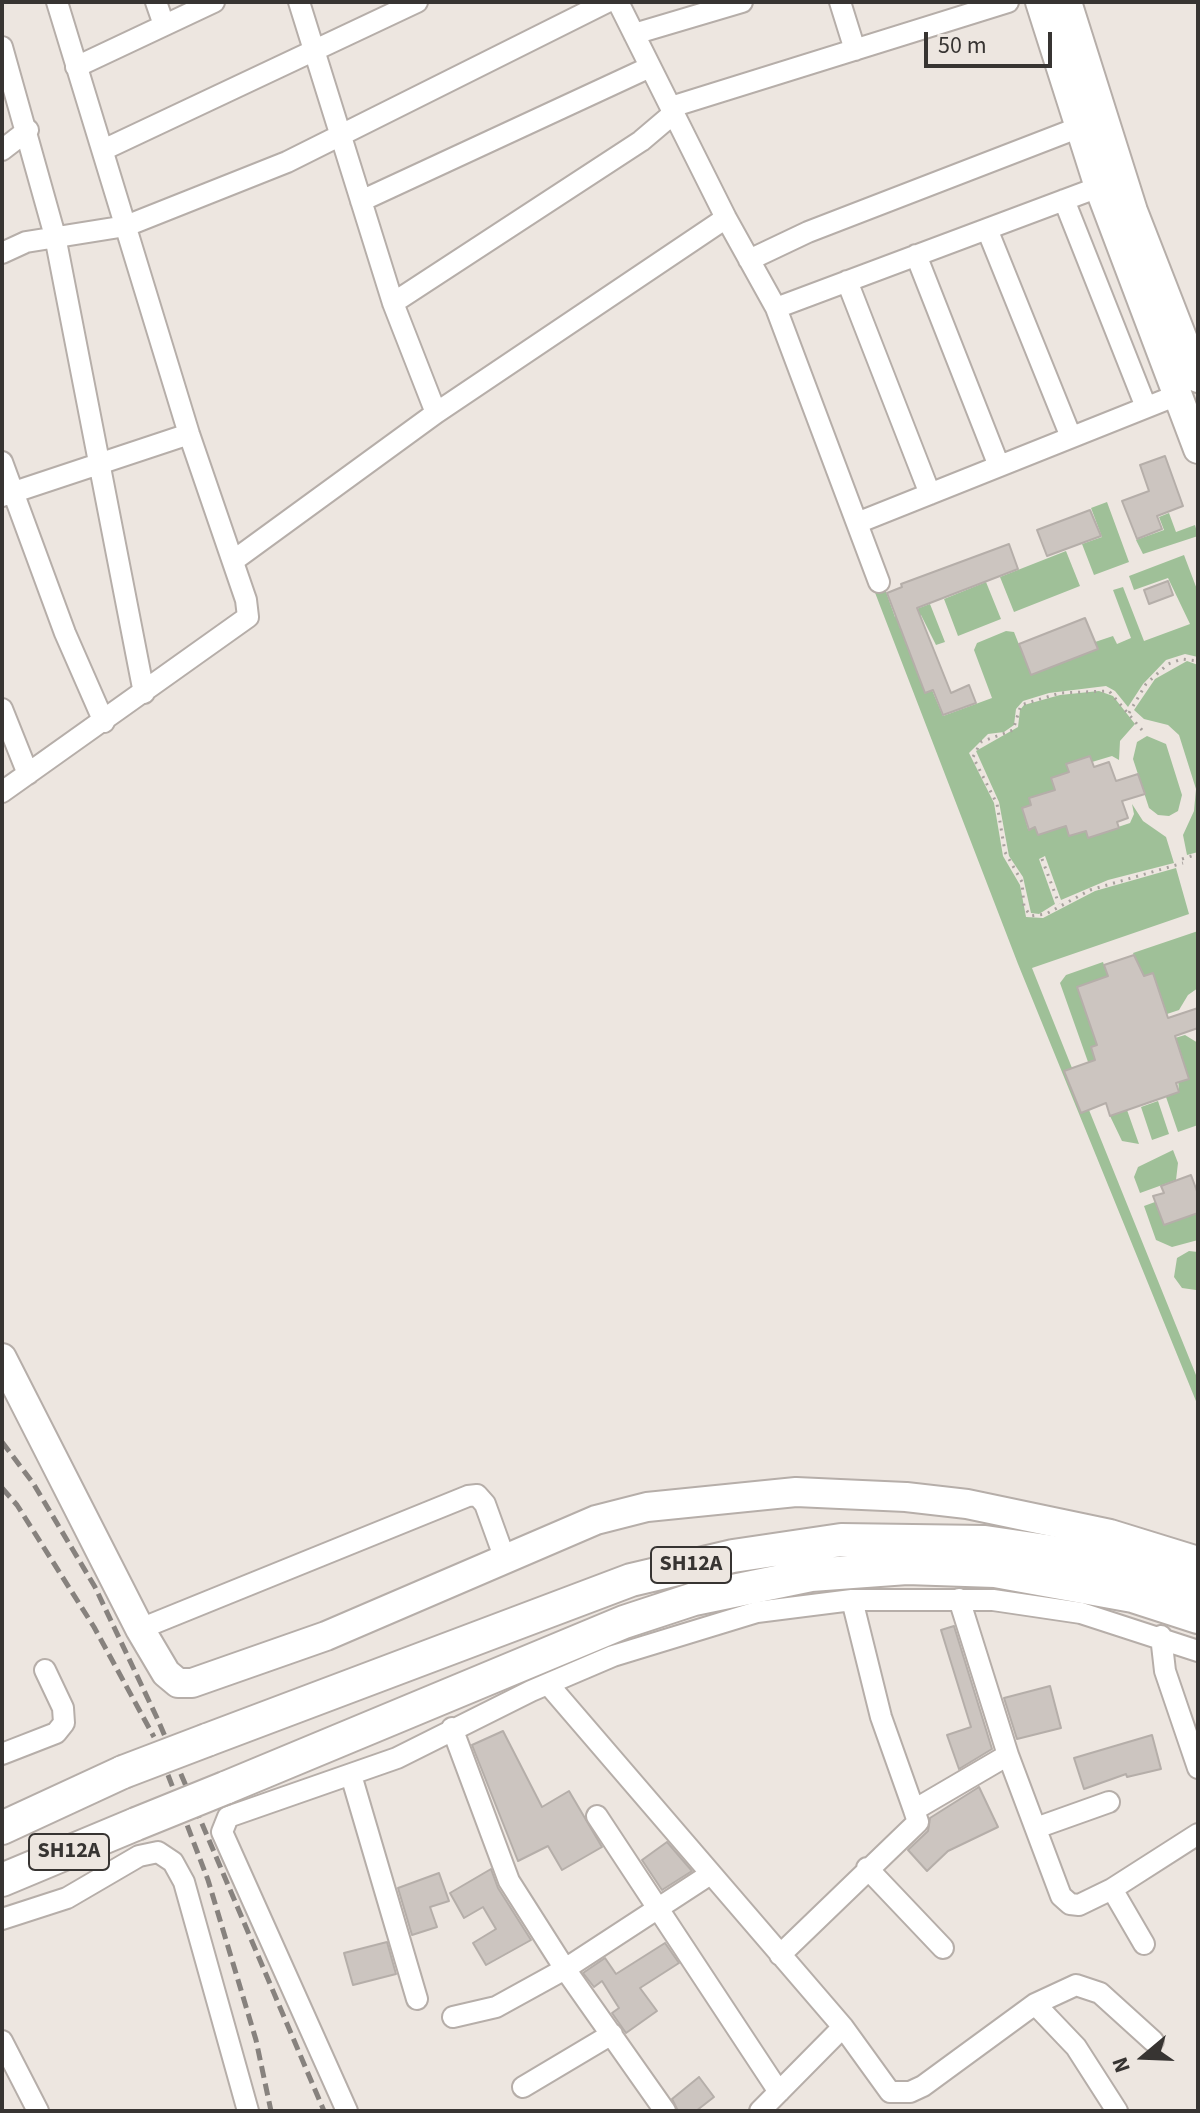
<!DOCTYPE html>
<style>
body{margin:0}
#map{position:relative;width:1200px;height:2113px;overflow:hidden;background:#ede6e0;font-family:"Source Sans 3",sans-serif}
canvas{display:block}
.frame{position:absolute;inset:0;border:4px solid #373432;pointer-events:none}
.north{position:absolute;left:1104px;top:2017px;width:80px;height:80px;-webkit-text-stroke:6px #ede6e0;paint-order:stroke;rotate:251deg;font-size:22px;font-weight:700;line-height:32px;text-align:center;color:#373432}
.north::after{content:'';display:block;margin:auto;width:28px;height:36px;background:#373432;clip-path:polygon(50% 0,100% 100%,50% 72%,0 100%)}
.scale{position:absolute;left:924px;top:32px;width:128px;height:36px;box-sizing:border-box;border:4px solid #373432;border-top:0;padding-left:10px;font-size:24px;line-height:28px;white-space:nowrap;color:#373432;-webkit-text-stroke:6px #ede6e0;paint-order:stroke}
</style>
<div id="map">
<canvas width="1200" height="2113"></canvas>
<div class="frame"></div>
<div class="north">N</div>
<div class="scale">50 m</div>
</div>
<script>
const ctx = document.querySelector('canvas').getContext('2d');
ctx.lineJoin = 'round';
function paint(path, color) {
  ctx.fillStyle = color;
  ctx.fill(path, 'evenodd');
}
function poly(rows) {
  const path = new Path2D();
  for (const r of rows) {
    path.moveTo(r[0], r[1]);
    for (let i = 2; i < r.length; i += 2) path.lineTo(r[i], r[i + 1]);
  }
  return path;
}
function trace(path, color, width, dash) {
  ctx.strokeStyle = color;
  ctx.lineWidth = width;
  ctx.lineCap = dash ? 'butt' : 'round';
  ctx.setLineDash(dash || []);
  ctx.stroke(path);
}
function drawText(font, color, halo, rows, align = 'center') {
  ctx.font = font + ' "Source Sans 3",sans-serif';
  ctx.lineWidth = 7;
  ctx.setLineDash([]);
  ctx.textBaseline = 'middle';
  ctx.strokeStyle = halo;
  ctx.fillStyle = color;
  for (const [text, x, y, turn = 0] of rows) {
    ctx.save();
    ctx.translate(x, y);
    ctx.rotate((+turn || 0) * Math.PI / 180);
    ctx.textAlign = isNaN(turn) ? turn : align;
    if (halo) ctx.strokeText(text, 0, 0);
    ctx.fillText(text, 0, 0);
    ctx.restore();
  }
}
paint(poly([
 [1107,502,1129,562,1094,575,1082,544,1102,537,1091,508],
 [1169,513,1176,532,1195,525,1198,536,1143,554,1136,540,1164,530,1159,517],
 [1066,551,1080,586,1014,612,1000,577],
 [1184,555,1198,592,1198,657,1185,654,1166,660,1143,684,1128,707,1115,691,1106,686,1049,693,1023,701,1016,709,1014,725,1004,732,988,734,969,753,994,803,1003,856,1020,885,1026,917,1043,918,1095,891,1176,868,1189,914,1032,968,1072,1068,1064,1072,1081,1113,1089,1110,1198,1380,1198,1406,1018,964,874,590,884,586,895,617,930,604,945,642,936,645,921,615,898,623,925,693,932,690,943,716,992,698,974,650,977,643,1006,631,1014,632,1031,675,1097,648,1095,642,1113,636,1117,644,1131,638,1113,590,1123,587,1144,641,1190,624,1168,578,1134,590,1129,576],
 [986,582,1001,619,958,636,944,599],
 [1187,661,1198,665,1198,852,1187,855,1183,835,1194,811,1196,789,1179,735,1168,725,1144,719,1134,710,1155,679],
 [1099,691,1113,696,1135,724,1120,741,1119,760,1112,756,1092,762,1090,757,1067,764,1069,772,1055,790,1029,798,1031,805,1022,808,1028,829,1035,827,1038,835,1066,826,1069,836,1086,831,1088,837,1130,823,1134,814,1132,804,1143,821,1166,837,1174,863,1108,880,1061,900,1045,856,1039,859,1055,904,1039,914,1031,913,1023,877,1009,856,999,802,976,751,1018,727,1020,710,1024,705,1060,695],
 [1147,736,1166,744,1182,795,1178,811,1169,816,1158,815,1149,808,1133,759,1137,742],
 [1198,931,1198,988,1188,995,1179,1010,1167,1014,1153,973,1144,976,1133,953],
 [1103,962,1108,976,1077,987,1097,1045,1100,1074,1093,1076,1060,983,1066,975],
 [1185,1035,1198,1043,1198,1125,1178,1132,1166,1097,1179,1092,1175,1038],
 [1158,1101,1169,1134,1152,1140,1141,1107],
 [1127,1110,1139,1144,1122,1141,1110,1116],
 [1173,1150,1178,1163,1176,1180,1140,1193,1134,1177,1138,1167],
 [1155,1202,1164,1225,1198,1213,1198,1240,1172,1247,1156,1240,1144,1206],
 [1189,1251,1198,1252,1196,1290,1182,1288,1174,1277,1177,1258]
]), '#9fc098');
const building = poly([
 [1165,456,1183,506,1157,516,1162,529,1137,539,1122,501,1149,491,1140,465,1165,456],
 [1090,510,1101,536,1047,556,1037,530,1090,510],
 [1009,544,1018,569,917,608,951,693,969,685,976,703,943,715,933,690,925,693,887,593,902,587,901,584,1009,544],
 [1168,581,1173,595,1149,604,1144,590,1168,581],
 [1085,618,1098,649,1031,675,1019,644,1085,618],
 [1090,756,1094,767,1109,762,1116,781,1138,774,1145,794,1122,801,1128,818,1117,822,1119,828,1088,838,1086,831,1069,836,1066,826,1038,835,1035,827,1029,830,1022,808,1031,805,1029,798,1055,790,1051,778,1069,772,1066,764,1090,756],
 [1134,955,1144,976,1153,973,1168,1018,1198,1008,1198,1028,1175,1036,1189,1079,1176,1083,1179,1092,1110,1116,1106,1103,1081,1113,1064,1071,1095,1060,1091,1047,1097,1045,1077,987,1108,976,1104,965,1134,955],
 [1191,1175,1198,1194,1198,1213,1164,1225,1153,1196,1164,1193,1161,1186,1191,1175],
 [954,1626,992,1749,959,1769,947,1735,971,1727,941,1630,954,1626],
 [1050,1686,1061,1728,1017,1739,1004,1698,1050,1686],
 [503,1731,542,1807,569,1791,602,1847,562,1870,548,1846,518,1861,472,1745,503,1731],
 [1152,1735,1161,1769,1127,1777,1126,1774,1084,1789,1074,1758,1152,1735],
 [979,1787,998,1827,948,1851,927,1871,908,1850,928,1831,930,1818,979,1787],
 [667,1842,692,1871,662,1890,642,1860,667,1842],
 [491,1869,498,1888,531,1940,486,1965,473,1943,496,1929,483,1907,464,1918,450,1893,491,1869],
 [439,1873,449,1901,430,1907,437,1927,412,1935,398,1888,439,1873],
 [387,1942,396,1974,353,1985,344,1953,387,1942],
 [665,1943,679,1963,640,1988,657,2011,626,2033,612,2013,619,2008,602,1981,594,1987,583,1973,605,1958,616,1974,665,1943],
 [699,2077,714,2097,696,2111,678,2111,672,2099,699,2077]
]);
paint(building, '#ccc5c0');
trace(building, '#b5aea9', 2);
const street = poly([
 [156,2,164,25],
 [299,2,393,303,436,413],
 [618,2,726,218,776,308,879,582],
 [840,2,855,50],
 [634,34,742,2],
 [2,47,55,236,144,693],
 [76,67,214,2],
 [671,107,1008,2],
 [2,150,28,130],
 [103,150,417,2],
 [1064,200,1146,407],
 [361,201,650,67],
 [987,229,1071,437],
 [2,253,26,242,126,226,287,162,607,2],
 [916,255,999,466],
 [749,260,808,232,1080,127],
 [847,281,930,494],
 [393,303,641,141,674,113],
 [776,308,1099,187],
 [2,462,65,633,104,722],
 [2,496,189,434],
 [857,523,1175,396],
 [233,561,436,413,726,218],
 [2,709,28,774],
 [2,792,248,617,246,600,189,434,57,2],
 [959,1599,1008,1755,1061,1896,1070,1904,1079,1905,1112,1889,1198,1834],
 [852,1600,881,1717,914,1810],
 [140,1629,468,1496,477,1495,485,1504,506,1562],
 [1161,1636,1165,1671,1198,1768],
 [548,1684,843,2027,890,2092,910,2092,923,2086,1035,2004,1076,1985,1100,1993,1153,2041],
 [452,1728,509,1881,565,1969,665,2111],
 [2,1754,56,1733,64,1723,63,1708,45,1670],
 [351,1775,417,1999],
 [597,1816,779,2092],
 [1036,1828,1109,1802],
 [867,1868,943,1948],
 [1112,1889,1144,1944],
 [2,1919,67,1898,139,1856,158,1852,173,1862,184,1882,248,2111],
 [780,1955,918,1822,914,1810,1008,1755],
 [1035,2004,1076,2047,1117,2111],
 [453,2017,496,2007,565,1969,709,1875],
 [2,2041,38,2111],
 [523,2087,612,2034],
 [347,2111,222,1832,228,1817,397,1758,531,1691,613,1656,757,1612,852,1600,993,1600,1081,1613,1198,1651],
 [760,2111,843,2027]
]);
const secondary = poly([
 [1040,2,1099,187,1198,449],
 [1067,2,1133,211,1198,378],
 [2,1358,140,1629,166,1673,178,1683,192,1683,326,1636,596,1520,647,1507,796,1492,906,1497,967,1504,1110,1534,1198,1561]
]);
const primary = poly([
 [207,1740,631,1580,733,1556,841,1540,985,1542,1087,1557,1198,1589],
 [225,1788,624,1622,694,1599,811,1575,907,1568,995,1571,1133,1596,1198,1617],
 [2,1828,123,1772],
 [2,1880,136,1824]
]);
trace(street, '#b6aea9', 24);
trace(secondary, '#b6aea9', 32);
trace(primary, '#b6aea9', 36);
trace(poly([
 [1129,713,1146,684,1168,664,1182,659,1198,661],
 [1142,730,1109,691,1060,693,1021,705,1013,730,981,742,973,757,997,804,1005,852,1022,882,1024,907,1031,916,1046,914,1090,890,1183,863],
 [1042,859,1059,904],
 [1182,859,1198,854]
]), '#a8a29e', 3, [2, 6]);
trace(street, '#fff', 20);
trace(secondary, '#fff', 28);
trace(primary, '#fff', 32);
trace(poly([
 [2,1442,33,1483,95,1587,158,1720,324,2111],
 [2,1488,17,1505,94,1627,154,1737],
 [168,1775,208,1880,256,2040,271,2111]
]), '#87827e', 5, [12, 6]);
const primaryBridge = poly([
 [123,1772,207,1740],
 [136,1824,225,1788]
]);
trace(primaryBridge, '#b6aea9', 36, []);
trace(primaryBridge, '#fff', 32);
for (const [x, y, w] of [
 [691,1565,80],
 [69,1852,80]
]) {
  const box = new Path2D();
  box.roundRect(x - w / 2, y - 18, w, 36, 6);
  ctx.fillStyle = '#ede6e0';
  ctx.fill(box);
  trace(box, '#373432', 2);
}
drawText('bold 22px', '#373432', null, [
 ["SH12A",691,1565],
 ["SH12A",69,1852]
]);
</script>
